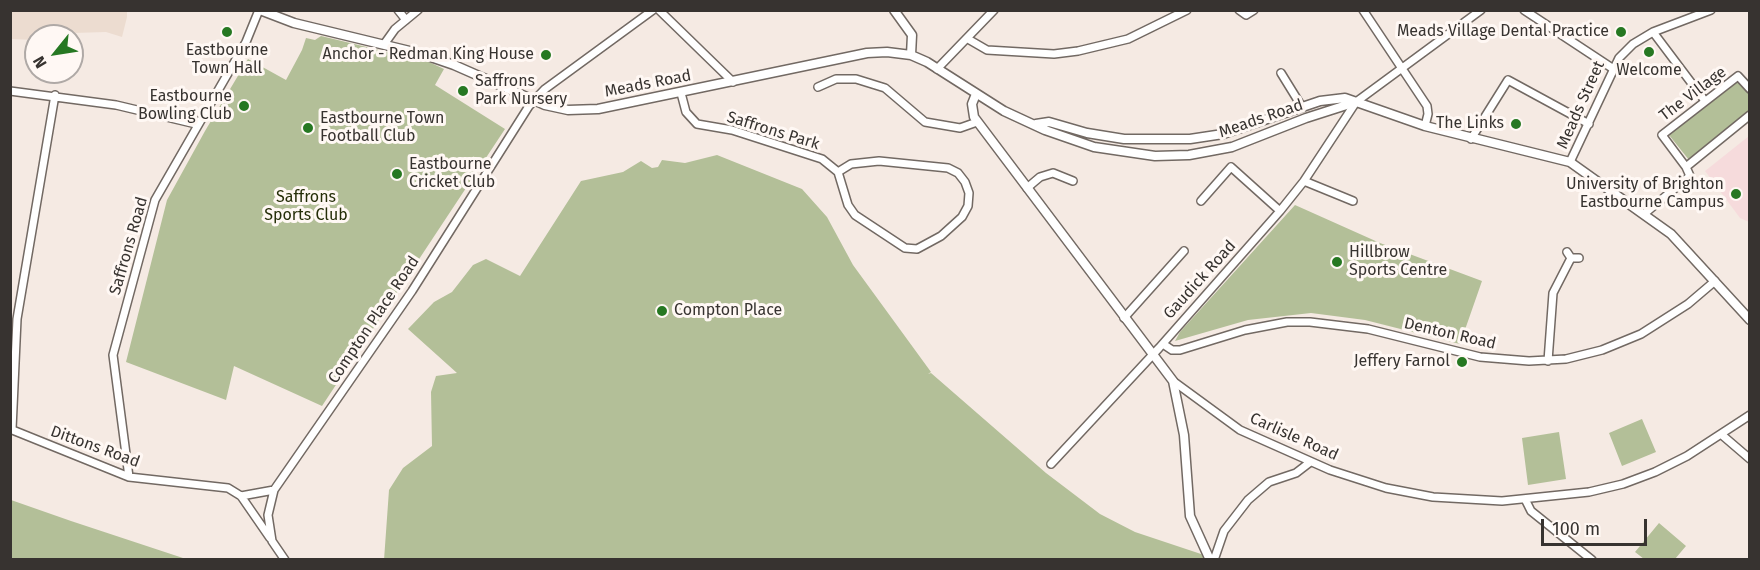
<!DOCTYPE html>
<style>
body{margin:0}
#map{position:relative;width:1760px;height:570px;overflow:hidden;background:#f5eae3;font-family:"Fira Sans",sans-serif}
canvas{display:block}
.frame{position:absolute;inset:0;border:12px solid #373330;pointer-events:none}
.north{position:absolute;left:24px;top:24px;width:60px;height:60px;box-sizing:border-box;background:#fff8f4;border:2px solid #afa9a6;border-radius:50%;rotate:240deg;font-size:16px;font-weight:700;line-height:24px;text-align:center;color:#373330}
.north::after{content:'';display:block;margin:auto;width:21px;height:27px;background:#267822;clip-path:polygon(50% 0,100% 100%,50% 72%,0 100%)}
.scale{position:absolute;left:1541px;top:519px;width:106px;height:27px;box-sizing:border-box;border:3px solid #373330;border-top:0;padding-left:8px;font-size:18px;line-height:21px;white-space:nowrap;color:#373330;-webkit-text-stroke:4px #fff8f4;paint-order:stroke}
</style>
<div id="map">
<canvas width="1760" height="570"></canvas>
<div class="frame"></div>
<div class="north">N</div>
<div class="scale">100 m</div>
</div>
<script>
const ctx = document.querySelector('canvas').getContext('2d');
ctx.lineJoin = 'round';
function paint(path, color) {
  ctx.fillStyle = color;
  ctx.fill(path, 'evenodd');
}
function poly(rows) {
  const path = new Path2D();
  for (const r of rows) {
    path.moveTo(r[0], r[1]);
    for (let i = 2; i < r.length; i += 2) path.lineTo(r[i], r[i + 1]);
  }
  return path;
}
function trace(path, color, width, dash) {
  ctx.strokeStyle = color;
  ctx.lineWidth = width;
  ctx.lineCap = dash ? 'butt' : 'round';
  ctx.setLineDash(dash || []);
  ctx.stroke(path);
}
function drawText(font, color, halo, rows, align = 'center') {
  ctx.font = font + ' "Fira Sans",sans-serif';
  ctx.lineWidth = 6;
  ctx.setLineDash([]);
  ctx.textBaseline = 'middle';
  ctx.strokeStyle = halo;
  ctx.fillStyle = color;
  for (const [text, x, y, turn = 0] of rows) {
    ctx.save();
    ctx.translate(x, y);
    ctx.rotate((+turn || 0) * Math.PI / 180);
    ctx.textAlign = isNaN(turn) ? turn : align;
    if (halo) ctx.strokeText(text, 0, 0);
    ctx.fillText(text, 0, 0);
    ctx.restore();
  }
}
paint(poly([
 [11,10,127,11,127,17,122,37,106,32,73,33,73,41,72,36,36,36,36,40,11,39]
]), '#ecdcd0');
paint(poly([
 [1749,136,1749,222,1740,218,1705,171]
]), '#f6dbdc');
paint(poly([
 [321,36,429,62,444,69,435,85,505,129,322,406,234,366,226,400,126,362,167,200,205,131,248,59,286,80,302,50,306,38,315,40],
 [1738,80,1749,94,1749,112,1689,160,1669,135],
 [717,155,802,189,827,217,853,265,931,372,928,374,931,373,1046,473,1100,514,1135,532,1216,559,384,560,389,490,403,468,432,446,431,392,436,376,457,373,408,329,434,302,452,292,473,265,486,259,520,276,581,181,623,172,641,161,652,168,658,167,662,160,685,163],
 [1295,205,1380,243,1482,281,1460,344,1365,320,1311,313,1248,320,1175,341,1180,332],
 [1642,419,1656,452,1622,466,1609,433],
 [1559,432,1566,479,1528,485,1522,438],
 [11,500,71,521,186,559,11,559],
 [1659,523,1686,546,1675,559,1644,559,1635,552]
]), '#b3bf98');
const minor = poly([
 [398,10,406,20],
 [659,10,733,82],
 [1239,10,1246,15,1254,10],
 [1363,10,1427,106,1428,114,1425,126],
 [1524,10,1612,68],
 [1653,32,1705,101],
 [968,39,987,50,1054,54,1078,51,1128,39,1187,10],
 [385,43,395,29,418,10],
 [937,69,994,10],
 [1281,73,1302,107],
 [818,87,836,79,856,79,885,88,925,122,960,128,977,122],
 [1750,89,1738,76,1662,135,1686,167,1750,115],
 [10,91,116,105,196,124],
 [681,93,686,112,697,124,732,130,822,159,838,172,851,164,879,161,948,168,958,173,965,182,969,193,968,206,962,217,941,236,917,249,905,248,855,215,848,205,838,172],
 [1471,139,1508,80,1589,124],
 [1570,162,1619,58,1633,44,1653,32,1711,10],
 [1304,181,1353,201],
 [1027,188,1040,177,1053,173,1073,181],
 [1201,201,1231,167,1280,211],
 [1644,214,1690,176,1686,167],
 [1567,252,1571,258,1579,258],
 [1124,318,1184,251],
 [1163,344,1172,350,1180,350,1245,330,1287,322,1310,322,1368,329,1480,357,1529,361,1566,359,1602,350,1641,334,1688,304,1715,281],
 [1548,361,1553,293,1571,258],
 [1173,381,1240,430,1330,470,1386,488,1433,497,1502,501,1589,492,1623,484,1655,472,1687,456,1750,415],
 [10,429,129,477,228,488,241,496,270,538],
 [12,429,17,319,55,95],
 [1722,435,1750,459],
 [1051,464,1159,348,1280,211,1304,181,1356,102,1481,10],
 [129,477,113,355,155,200,246,42,259,10],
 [241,496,274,490],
 [1526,501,1531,511,1592,560],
 [285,560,272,541,268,515,274,490,412,291,529,106,545,89,653,10],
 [1214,560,1224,531,1248,500,1269,482,1296,473,1309,463]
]);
const tertiary = poly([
 [260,10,294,23,422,54,454,65,545,105,568,110,598,109,867,53,887,52,911,55,927,62,1004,111,1045,130,1094,147,1155,156,1189,155,1232,147,1306,118,1356,102],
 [894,10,912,35,911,55],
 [976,94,972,104,974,117,1173,381,1184,435,1190,516,1210,560],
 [1036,124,1049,122,1087,133,1124,139,1190,139,1223,134,1320,101,1345,98,1425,126,1570,162,1671,234,1750,320]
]);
trace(minor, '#726963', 10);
trace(tertiary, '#726963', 11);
trace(minor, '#fff', 7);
trace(tertiary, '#fff', 8);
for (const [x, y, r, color] of [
 [227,32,6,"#267822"],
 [1621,32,6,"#267822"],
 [1649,52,6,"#267822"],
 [546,55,6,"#267822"],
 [463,91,6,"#267822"],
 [244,106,6,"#267822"],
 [1516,124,6,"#267822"],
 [308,128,6,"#267822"],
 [397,174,6,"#267822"],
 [1736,194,6,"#267822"],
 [1337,262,6,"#267822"],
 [662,311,6,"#267822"],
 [1462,362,6,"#267822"]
]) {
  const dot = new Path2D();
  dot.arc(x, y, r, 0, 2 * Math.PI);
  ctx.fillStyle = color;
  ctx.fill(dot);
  trace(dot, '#fff8f4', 2);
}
drawText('16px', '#373330', '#fff8f4', [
 ["Meads Village Dental Practice",1609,32],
 ["Eastbourne",227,51,"center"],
 ["Town Hall",227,69,"center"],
 ["Anchor - Redman King House",534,55],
 ["Welcome",1649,71,"center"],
 ["Saffrons",475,82,"left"],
 ["Park Nursery",475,100,"left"],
 ["Eastbourne",232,97],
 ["Bowling Club",232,115],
 ["Eastbourne Town",320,119,"left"],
 ["Football Club",320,137,"left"],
 ["The Links",1504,124],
 ["Eastbourne",409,165,"left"],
 ["Cricket Club",409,183,"left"],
 ["University of Brighton",1724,185],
 ["Eastbourne Campus",1724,203],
 ["Hillbrow",1349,253,"left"],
 ["Sports Centre",1349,271,"left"],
 ["Compton Place",674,311,"left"],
 ["Jeffery Farnol",1450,362]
], 'right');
drawText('16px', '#373330', '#fff8f4', [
 ["Meads Road",648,84,-11],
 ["The Village",1693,94,-37],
 ["Meads Street",1581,105,-66],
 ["Meads Road",1261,119,-19],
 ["Saffrons Park",773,131,17],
 ["Saffrons Road",129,246,-74],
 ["Gaudick Road",1200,280,-48],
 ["Compton Place Road",374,320,-56],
 ["Denton Road",1450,334,13],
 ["Carlisle Road",1294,437,24],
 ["Dittons Road",95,447,20]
]);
drawText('16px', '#252e08', '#fff8f4', [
 ["Saffrons",306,198],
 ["Sports Club",306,216]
]);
</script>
